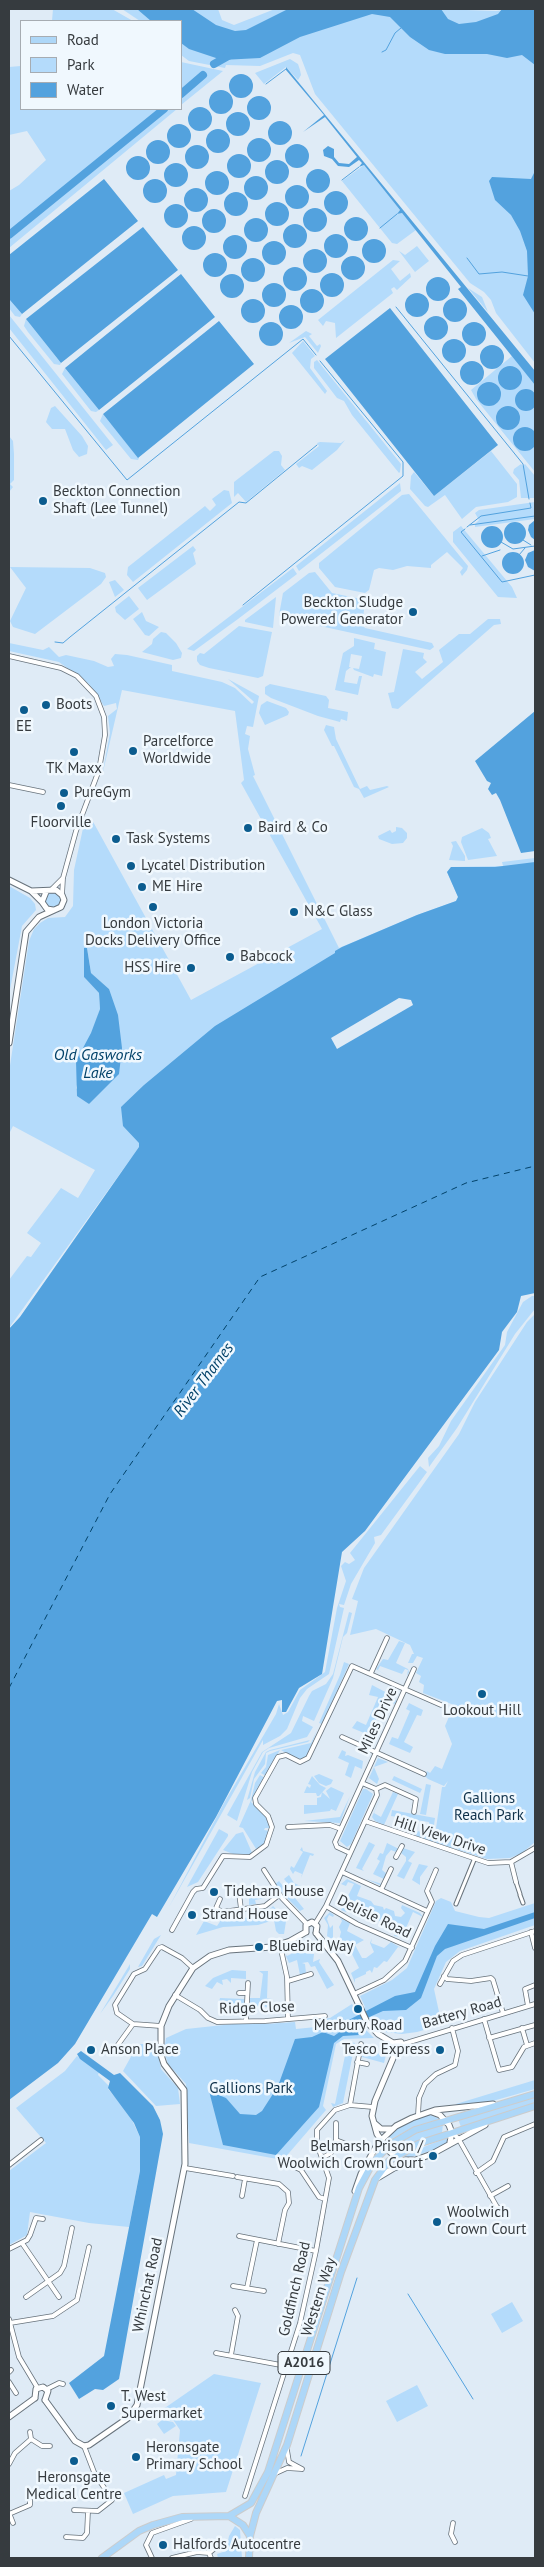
<!DOCTYPE html>
<style>
body{margin:0}
#map{position:relative;width:544px;height:2567px;overflow:hidden;background:#dfebf6;font-family:"PT Sans",sans-serif}
canvas{display:block}
.frame{position:absolute;inset:0;border:10px solid #363b3f;pointer-events:none}
.legend{position:absolute;left:20px;top:20px;width:162px;height:90px;box-sizing:border-box;background:#f0f8fe;border:1px solid #a6acb2;margin:0;padding:6px 9px;list-style:none;font-size:15px;color:#363b3f}
.legend li{display:flex;align-items:center;gap:10px;height:25px}
.legend b{width:25px;border:1px solid #a6acb2}
</style>
<div id="map">
<canvas width="544" height="2567"></canvas>
<div class="frame"></div>
<ul class="legend">
<li><b style="height:6px;background:#add7f8"></b>Road</li>
<li><b style="height:14px;background:#b4dbfb"></b>Park</li>
<li><b style="height:14px;background:#53a2de"></b>Water</li>
</ul>
</div>
<script>
const ctx = document.querySelector('canvas').getContext('2d');
ctx.lineJoin = 'round';
function paint(path, color) {
  ctx.fillStyle = color;
  ctx.fill(path, 'evenodd');
}
function poly(rows) {
  const path = new Path2D();
  for (const r of rows) {
    if (r.length === 3) {
      path.moveTo(r[0] + r[2], r[1]);
      path.arc(r[0], r[1], r[2], 0, 2 * Math.PI);
      continue;
    }
    path.moveTo(r[0], r[1]);
    for (let i = 2; i < r.length; i += 2) path.lineTo(r[i], r[i + 1]);
  }
  return path;
}
function trace(path, color, width, dash) {
  ctx.strokeStyle = color;
  ctx.lineWidth = width;
  ctx.lineCap = dash ? 'butt' : 'round';
  ctx.setLineDash(dash || []);
  ctx.stroke(path);
}
function drawText(font, color, halo, rows, align = 'center') {
  ctx.font = font + ' "PT Sans",sans-serif';
  ctx.lineWidth = 5;
  ctx.setLineDash([]);
  ctx.textBaseline = 'middle';
  ctx.strokeStyle = halo;
  ctx.fillStyle = color;
  for (const [text, x, y, turn = 0] of rows) {
    ctx.save();
    ctx.translate(x, y);
    ctx.rotate((+turn || 0) * Math.PI / 180);
    ctx.textAlign = isNaN(turn) ? turn : align;
    if (halo) ctx.strokeText(text, 0, 0);
    ctx.fillText(text, 0, 0);
    ctx.restore();
  }
}
paint(poly([
 [53,9,112,9,133,21,52,21],
 [122,9,163,9,177,21,140,21],
 [172,9,218,9,222,20,234,25,275,9,313,9,239,43],
 [399,9,535,46,535,190,518,200,535,287,535,363,496,313,491,300,484,292,470,283,315,94,300,55,293,53,260,66,226,65,225,68,189,61,181,55,181,25,213,46,328,15],
 [437,9,496,11,516,9,504,21,454,26],
 [290,59,298,64,300,70,301,75,298,80,286,67,264,84,255,73],
 [181,62,223,71,181,105],
 [21,66,21,109,177,109,9,248,9,191,19,185,46,160,27,131,9,135,9,67],
 [364,165,400,210,397,214,402,213,416,230,397,244,392,243,342,181],
 [417,246,429,261,415,272,399,251,405,255],
 [393,260,400,261,391,269,400,281,410,273,411,277,397,290,394,287,391,289,393,293,336,338,335,323,326,321,323,326,318,320],
 [468,288,482,297,488,312],
 [9,299,22,314,20,317,15,316,9,308],
 [9,315,113,445,106,450,9,328],
 [26,319,61,363,60,365,54,364,28,332,24,326],
 [306,331,312,334,309,336,317,346,320,344,321,346,318,353,305,337,289,343],
 [303,341,315,356,311,359,310,368,327,391,325,394,292,353],
 [512,356,535,384,535,472,476,399,471,390],
 [317,360,401,464,400,472,399,473,352,415,344,401,337,398,314,368,314,362],
 [65,368,99,410,96,412,91,411,62,374],
 [55,406,82,436,88,446,87,454,79,457,73,450,65,429,52,429,46,422,51,408],
 [103,414,139,458,138,460,131,459,100,421],
 [9,436,13,441,14,454,14,480,10,484,13,487,9,492],
 [345,440,337,450,312,470,302,466,299,468,296,464,319,446,317,443,320,442,341,443],
 [274,451,279,451,282,456,281,465,285,470,246,502,238,493,234,497,234,482],
 [491,451,517,484,517,497,508,502,476,507,462,519,445,495,428,507,425,506,410,489,411,476,414,472,434,496],
 [521,464,523,466,525,464,535,476,535,498,521,498,519,480,513,473,514,469],
 [400,483,401,491,299,571,296,566],
 [224,490,229,491,232,503,133,582,127,575,128,567,205,506,210,511,216,505,212,499],
 [409,494,468,566,467,570,462,576,460,572,463,568,447,552,431,565,431,568,407,566,393,570,379,568,374,570,369,590,365,593,335,587,319,568,319,563,402,495],
 [535,502,535,519,475,527,475,524,479,520,475,513,479,510],
 [461,526,512,587,517,598,498,597,453,542,453,532],
 [193,546,196,550,193,553,196,564,147,600,138,588],
 [10,567,90,568,105,573,106,577,101,584,35,634,13,627,10,621,26,588],
 [293,568,297,574,238,619,194,651,187,649],
 [315,572,332,593,361,599,365,603,362,624,365,628,432,643,434,647,430,650,320,626,317,619,303,614,295,622,283,621,279,615,283,593,309,573],
 [115,580,124,590,115,597,109,582],
 [129,596,139,609,125,620,116,612,115,607],
 [276,597,273,628,245,622,245,620],
 [142,612,146,621,159,627,149,636,145,635,133,619],
 [488,619,500,619,501,624,494,625,398,709,392,708,388,693,394,692,403,649,424,653,423,658,427,662,415,672,422,679,443,662,439,650,459,634,470,634],
 [239,626,272,632,263,676,258,678,209,668,200,665,197,661,197,656,200,653,204,654],
 [161,632,166,633,176,643,182,653,181,658,173,660,142,652,152,644,153,639],
 [354,638,375,643,374,649,386,652,382,676,374,674,373,677,354,670,353,668,359,669,362,656,351,654,349,667,351,667,346,671,344,682,357,684,359,676,362,676,358,695,335,690,343,653,354,646],
 [9,643,43,650,49,647,59,657,66,655,94,661,108,667,114,666,111,659,115,654,127,655,172,665,172,671,222,682,235,688,252,704,254,702,252,700,228,679,259,696,253,727,247,726,245,734,250,736,248,749,255,775,253,776,339,948,417,915,456,901,458,897,447,872,451,867,503,866,502,862,535,858,535,969,20,1367,9,1329,20,1317,132,1157,9,1328,9,1280,27,1256,31,1257,41,1243,27,1233,61,1188,78,1198,95,1170,13,1126,9,1134,9,1072,29,941,34,929,40,923,48,918,65,917,73,906,74,870,85,819,91,818,191,1000,322,929,241,783,244,780,235,711,122,690,102,776,110,733,108,716,117,709,116,703,104,706,89,684,59,662,9,651],
 [87,948,91,973,109,989,89,1104,76,1088,100,1009,99,993,84,977],
 [270,684,326,696,329,700,328,708,348,712,347,721,341,719,340,722,318,716,271,698,265,694,265,687],
 [267,701,286,708,289,712,288,715,265,725,259,713,261,705],
 [326,725,334,727,336,739,360,789,367,786,370,790,387,786,389,787,364,798,359,789,354,787,334,746,332,746,324,730],
 [396,827,402,828,407,833,407,838,403,843,392,844,379,839,378,836,390,830,392,833,396,831],
 [482,828,489,833,491,838,488,839,497,856,468,860,461,842,462,837],
 [456,841,465,856,465,861,449,860,453,846,451,842],
 [9,886,30,898,35,904,36,910,22,926,9,995],
 [53,900,8],
 [532,1296,535,1296,535,1309,515,1334,457,1428,429,1467,428,1458,439,1446,451,1421,505,1345,507,1332,523,1302],
 [535,1314,535,1842,522,1853,510,1858,487,1859,434,1842,442,1787,445,1787,448,1781,444,1786,428,1779,425,1776,427,1771,430,1773,435,1766,442,1769,452,1744,445,1726,454,1705,423,1693,424,1685,419,1682,421,1676,416,1673,423,1658,417,1656,413,1663,408,1663,412,1654,414,1654,410,1645,376,1629,350,1635,358,1601,352,1599,364,1568,459,1434,475,1402,527,1322],
 [420,1466,427,1472,381,1535,374,1537,375,1543,351,1584,344,1605,339,1604,340,1607,344,1608,329,1674,307,1689,300,1698,287,1729,280,1736,263,1745,263,1740,169,1907,224,1803,276,1714,279,1704,283,1715,288,1712,300,1690,325,1672,337,1608,346,1581,341,1566,345,1562,349,1564,355,1560,350,1553],
 [349,1612,352,1613,347,1633,343,1637,333,1678,314,1721,303,1716,302,1721,313,1727,307,1737,269,1748,263,1752,252,1772,237,1821,227,1815,262,1752,291,1733,309,1696,312,1691,326,1684,333,1674],
 [399,1641,405,1643,396,1663,408,1669,409,1672,407,1676,408,1670,405,1669,402,1674,380,1666,378,1670,396,1681,376,1669,383,1659,388,1660],
 [344,1662,349,1664,322,1724,319,1723,340,1675],
 [372,1685,393,1696,391,1702,393,1703,397,1699,395,1704,385,1700,372,1728,377,1731,374,1737,352,1728,357,1721,366,1725,378,1697,369,1695],
 [409,1703,423,1710,421,1716,417,1715,404,1742,413,1747,410,1753,389,1744,392,1737,398,1739,410,1711,406,1709],
 [317,1730,307,1757,298,1760,281,1750,311,1743],
 [310,1740,308,1742,270,1751,266,1753,265,1764,254,1779,250,1798,247,1800,255,1772,266,1752,270,1750],
 [280,1750,266,1776,261,1773,266,1767,268,1755],
 [342,1750,346,1752,345,1756,348,1755,363,1761,362,1769,355,1766,351,1778,345,1775,349,1763,338,1758],
 [378,1758,388,1762,374,1767,379,1779,377,1784,369,1778],
 [319,1774,333,1780,331,1784,326,1786,319,1783,314,1776],
 [260,1775,265,1778,251,1802,267,1816,270,1828,265,1828,264,1830,270,1831,267,1841,258,1852,243,1828,239,1827,251,1800,255,1783],
 [312,1776,320,1785,326,1788,319,1796,317,1796,316,1793,304,1793,307,1786,310,1788,311,1785,308,1784],
 [394,1776,422,1789,420,1793,392,1780],
 [426,1784,431,1785,426,1815,420,1814],
 [331,1787,344,1793,336,1811,331,1809,330,1811,304,1814,304,1805,317,1805,317,1798,321,1797,322,1792,330,1799,326,1791],
 [384,1788,374,1813,381,1817,393,1792,398,1794,384,1825,375,1821,372,1817],
 [363,1789,366,1789,373,1794,351,1844,347,1847,340,1841],
 [350,1796,340,1823,304,1821,340,1817],
 [392,1810,435,1818,433,1832,428,1832,429,1822,391,1816],
 [219,1829,228,1834,228,1836,198,1882,187,1887],
 [417,1831,433,1834,433,1842,416,1836],
 [243,1832,253,1855,233,1854,223,1850,236,1834],
 [369,1842,375,1845,362,1869,364,1871,356,1868],
 [387,1843,399,1849,396,1852,391,1850,386,1856,382,1870,387,1874,382,1886,366,1879,382,1884,384,1879,373,1874,380,1861,377,1859,380,1853,383,1854],
 [302,1847,303,1851,314,1854,313,1856,310,1855,301,1878,302,1874,295,1871,293,1874,290,1869,291,1866,294,1868,300,1857,303,1852,300,1850],
 [403,1848,415,1852,408,1861,412,1863,404,1879,397,1876,406,1861,406,1857,401,1853],
 [419,1864,428,1866,420,1877,420,1885,412,1880],
 [289,1875,294,1883,307,1889,298,1896,284,1879],
 [347,1879,361,1886,357,1896,371,1901,374,1905,383,1907,384,1910,386,1908,394,1911,395,1916,401,1917,405,1913,401,1908,402,1905,420,1913,423,1917,413,1912,402,1937,394,1936,397,1927,380,1921,365,1914,364,1912,351,1906,346,1912,341,1910,354,1884,348,1882,346,1886,341,1884],
 [279,1881,293,1899,295,1898,304,1909,300,1911,284,1895,275,1884],
 [261,1889,265,1898,255,1900,256,1904,249,1905,249,1890],
 [441,1898,451,1902,455,1911,479,1917,489,1918,535,1903,535,1925,460,1951,446,1962,434,1989,441,2021,438,2026,417,2032,402,2034,385,2032,371,2020,363,2027,374,2038,344,2039,336,2044,323,2106,326,2110,283,2160,189,2143,186,2084,168,2064,164,2050,166,2038,186,2029,233,2024,266,2024,295,2022,296,2029,316,2027,316,2020,330,2018,352,2004,356,2012,365,2007,360,1996,392,1980,407,1968,436,1901],
 [273,1906,283,1916,287,1915,284,1934,279,1934,276,1931,274,1920,258,1925,223,1927,196,1935,204,1921,217,1926,221,1920,240,1918,240,1921,244,1920,244,1918,264,1916,271,1914,270,1909],
 [330,1912,334,1915,333,1917,329,1915,327,1919,330,1928,333,1925,333,1940,327,1936,328,1925,324,1918],
 [340,1918,350,1923,347,1931,364,1940,355,1945,362,1958,366,1958,374,1952,370,1943,372,1938,371,1943,384,1948,391,1942,401,1948,398,1947,387,1962,384,1961,377,1968,374,1967,372,1973,370,1970,366,1972,366,1974,355,1979,355,1983,351,1973,359,1968,348,1946,343,1945,339,1940,341,1932,339,1927,342,1921],
 [161,1935,142,1966,138,1967,154,1939],
 [295,1952,314,1954,313,1962,320,1959,319,1962,334,1985,327,1989,315,1966,311,1967,308,1962,302,1963,305,1964,306,1973,298,1977,300,1975,297,1960,289,1963,285,1954,287,1956],
 [130,1964,130,1969,113,1996,100,2014],
 [232,1970,246,1971,246,1979,231,1978,231,1983,227,1979,222,1980,223,1985,217,1982,212,1989,205,1986,213,1978],
 [259,1971,268,1971,267,1998,262,1998,272,1999,271,2007,250,2006,250,1998,260,1998,263,1974],
 [220,1998,244,1999,244,2007,230,2005,218,2007],
 [344,2041,355,2043,343,2103,333,2107,331,2103,335,2104,347,2046,344,2045],
 [138,2044,157,2044,161,2069,178,2088,180,2104,156,2106,123,2071],
 [367,2051,378,2053,381,2057,386,2055,384,2063,362,2057,363,2052],
 [77,2056,99,2072,98,2075,109,2086,108,2089,128,2112,140,2137,140,2171,129,2227,89,2223,30,2212,27,2235,9,2245,9,2171,46,2143,16,2108,65,2071],
 [535,2080,535,2089,482,2104,457,2107,456,2104],
 [535,2097,535,2104,461,2127,458,2119],
 [427,2114,440,2119,408,2130,388,2141,391,2132,407,2121],
 [443,2124,442,2133,396,2152,396,2143,407,2136],
 [449,2137,447,2143,436,2149,408,2158,401,2156],
 [512,2302,523,2321,502,2333,491,2314],
 [214,2374,261,2383,226,2492,173,2496,133,2514,124,2493,164,2475,166,2479,176,2475,180,2430,174,2421,161,2419,159,2412],
 [417,2385,428,2406,397,2422,386,2401],
 [162,2420,173,2422,176,2426,164,2434,157,2424],
 [235,2526,240,2530,242,2558,218,2558,217,2554,226,2551,229,2536]
]), '#b4dbfb');
paint(poly([
 [137,9,192,9,216,25,235,31,246,30,288,9,441,9,448,19,459,24,476,22,498,14,502,9,535,9,535,65,522,55,507,58,487,54,445,54,429,50,410,37,390,17,372,14,300,37,260,58,222,60,189,49,181,43,181,21,151,21],
 [286,67,535,371,535,385,458,289,461,287,402,213,397,214,400,210,364,165,359,167,362,163,359,160,349,167,338,166,332,159,324,156,323,150,328,146,334,149,334,157,339,163,349,164,357,157,325,117,303,132,324,115,286,70],
 [241,86,12],
 [221,102,12],
 [259,108,12],
 [200,119,12],
 [238,124,12],
 [280,133,12],
 [179,136,12],
 [218,141,12],
 [259,150,12],
 [158,152,12],
 [297,156,12],
 [197,157,12],
 [239,166,12],
 [535,155,535,314,523,295,528,276,527,251,520,231,511,215,495,200,489,181,492,177,531,179,535,171],
 [138,168,12],
 [277,172,12],
 [176,175,12],
 [318,181,12],
 [217,183,12],
 [256,188,12],
 [104,179,138,221,22,314,9,299,9,255],
 [155,191,12],
 [297,197,12],
 [196,200,12],
 [336,203,12],
 [236,204,12],
 [277,214,12],
 [176,216,12],
 [315,220,12],
 [214,221,12],
 [356,229,12],
 [256,230,12],
 [295,236,12],
 [194,238,12],
 [143,227,178,270,61,363,26,319],
 [336,246,12],
 [235,247,12],
 [374,251,12],
 [274,253,12],
 [315,261,12],
 [215,265,12],
 [353,268,12],
 [253,270,12],
 [295,279,12],
 [332,285,12],
 [181,274,215,317,99,410,65,368],
 [232,286,12],
 [438,289,12],
 [274,295,12],
 [312,301,12],
 [417,305,12],
 [455,310,12],
 [253,311,12],
 [291,317,12],
 [390,308,498,445,434,496,325,359],
 [436,328,12],
 [219,321,254,364,138,458,103,414],
 [474,334,12],
 [271,334,12],
 [454,351,12],
 [492,357,12],
 [472,373,12],
 [510,378,12],
 [489,394,12],
 [526,400,11],
 [508,418,12],
 [525,439,12],
 [535,520,535,540,531,537,528,530,529,525],
 [515,533,11],
 [492,537,11],
 [535,550,535,571,528,567,525,560,528,553],
 [513,563,11],
 [535,711,535,851,521,853,500,800,496,793,492,795,488,789,491,783,487,781,475,761],
 [535,862,535,1293,521,1296,517,1312,502,1332,499,1350,365,1531,342,1552,322,1674,299,1688,286,1712,282,1712,282,1700,277,1701,216,1817,157,1917,152,1914,75,2044,58,2063,9,2100,9,1329,20,1317,139,1147,139,1143,123,1126,121,1107,144,1085,215,1026,335,953,335,951,342,947,417,915,456,901,458,897,447,872,451,867,495,867],
 [84,948,87,948,91,973,109,989,118,1015,122,1048,119,1074,89,1104,77,1096,76,1061,91,1033,100,1009,99,993,84,977],
 [535,1912,535,1918,445,1949,437,1956,421,1998,406,2010,383,2011,358,2022,359,2035,343,2036,334,2043,319,2107,276,2155,223,2145,209,2091,226,2098,240,2114,256,2115,262,2111,278,2086,295,2039,312,2037,323,2032,334,2036,341,2031,341,2024,395,1996,415,1992,435,1946,448,1924,484,1929],
 [81,2051,114,2075,120,2073,153,2106,160,2120,163,2134,119,2379,103,2390,95,2389,79,2399,69,2383,104,2356,140,2171,140,2137,134,2123,108,2088,110,2081,80,2059,77,2054]
]), '#53a2de');
paint(poly([
 [399,998,411,1000,413,1005,337,1049,331,1038]
]), '#dfebf6');
trace(poly([
 [382,52,386,50,395,33,401,28],
 [266,84,286,69],
 [342,180,359,167],
 [380,228,397,214],
 [467,258,479,274,502,272,528,276],
 [396,307,523,464,529,499],
 [9,336,127,480,303,339,316,355],
 [470,525,535,516],
 [467,527,481,516,531,508,530,503],
 [465,529,461,532,502,582,535,575],
 [523,540,531,545],
 [501,542,513,549,535,546],
 [519,555,525,548],
 [482,556,500,550],
 [243,605,403,476,403,462,320,361],
 [55,642,63,643,70,637,239,502,246,503,317,445],
 [408,2294,473,2399],
 [301,2456,357,2278]
]), '#53a2de', 1);
trace(poly([
 [214,64,230,55],
 [181,94,203,75],
 [9,235,164,109]
]), '#53a2de', 8);
trace(poly([
 [9,1688,110,1494,260,1277,466,1183,535,1166]
]), '#024269', 1, [6, 5]);
const pedestrian = poly([
 [516,1882,520,1894],
 [520,1895,523,1903],
 [456,1904,474,1860]
]);
const minor = poly([
 [9,656,61,668,77,676,96,696,104,717,105,735,99,770,76,831,63,878,62,895],
 [9,785,43,792],
 [52,889,63,878],
 [371,1673,387,1638],
 [342,1737,424,1774],
 [362,1783,376,1789],
 [376,1789,385,1785,416,1799,414,1812],
 [365,1821,488,1863,511,1862,535,1848],
 [288,1827,330,1825,341,1829],
 [350,1853,337,1847,335,1842,414,1669],
 [396,1857,402,1846],
 [511,1862,516,1882],
 [264,1870,282,1898,307,1924],
 [342,1872,427,1911],
 [381,1890,391,1869],
 [239,1893,241,1909],
 [220,1899,216,1908,222,1912,265,1906,279,1895],
 [326,1906,357,1924,412,1948],
 [315,1924,326,1906,365,1821,377,1795,376,1789],
 [172,1930,193,1892,196,1889,203,1888,223,1856,250,1857,266,1845,272,1827,268,1816,256,1804,255,1798,278,1757,286,1755,300,1762,308,1758,352,1666,441,1705],
 [531,1932,535,1948],
 [280,1945,287,1977,288,2019],
 [444,1976,447,1979,471,1981,491,1978,493,1980,503,2013],
 [288,1981,311,1974],
 [440,1984,453,1961,462,1955,535,1931],
 [239,1993,247,1993],
 [354,1994,384,1980,405,1961,432,1902,427,1891,436,1870],
 [175,1995,200,2010,208,2018,217,2022,265,2021,325,2016],
 [528,2006,525,1989,535,1985],
 [484,2019,499,2070,512,2067,524,2047,535,2043],
 [246,2021,248,1983],
 [161,2026,133,2024,117,2013,115,2005,134,1974,145,1969,159,1948,162,1947,182,1958,193,1968],
 [522,2028,527,2045],
 [489,2038,535,2025],
 [403,2044,535,2004],
 [112,2053,133,2024],
 [357,2062,367,2064],
 [350,2105,361,2044],
 [418,2115,419,2098,425,2084,436,2074,455,2065,458,2051,452,2028],
 [452,2133,458,2138,497,2207,505,2211],
 [336,2140,362,2150],
 [322,2158,331,2153,336,2140,336,2123],
 [9,2165,41,2140],
 [295,2167,301,2170,319,2197,325,2199],
 [185,2168,233,2176],
 [476,2173,493,2161,504,2137,535,2124],
 [237,2177,279,2184,288,2192,289,2203,285,2210,278,2244],
 [242,2196,245,2179],
 [490,2196,508,2186],
 [239,2236,316,2251],
 [22,2243,59,2297],
 [9,2249,27,2240,30,2235,36,2218,43,2219],
 [233,2286,264,2291],
 [247,2288,257,2240],
 [26,2297,60,2273,64,2266,72,2228],
 [9,2319,19,2357,37,2387],
 [10,2323,53,2316,77,2300,89,2247],
 [216,2353,286,2366],
 [231,2355,238,2316,235,2310],
 [9,2372,11,2370],
 [9,2382,16,2393],
 [47,2389,59,2383,63,2384],
 [30,2432,31,2439,42,2446,50,2446],
 [287,2450,289,2462,302,2469],
 [9,2464,15,2453,31,2439],
 [276,2473,287,2468,302,2469],
 [245,2496,300,2323,316,2251,329,2178,317,2144,317,2130,335,2110,350,2105,373,2107],
 [74,2510,98,2511,112,2500,94,2472,84,2446],
 [9,2513,13,2523],
 [9,2514,30,2505,30,2500],
 [453,2523,451,2534,455,2542],
 [66,2537,83,2538,87,2533,88,2511],
 [209,2553,220,2544],
 [152,2558,146,2545,152,2533,191,2519],
 [172,2558,197,2552,209,2553,211,2558]
]);
const tertiary = poly([
 [9,880,31,891,42,902],
 [46,892,42,902,47,909,53,910],
 [9,1043,26,932,39,917,61,907,64,900,62,895,56,890,31,891],
 [306,1932,306,1925,312,1922,317,1926,316,1933],
 [316,1933,338,1961,367,2022,378,2034,393,2043],
 [393,2043,401,2042,403,2049,394,2056,375,2101,372,2116,377,2134,389,2151,399,2160,413,2160],
 [432,2112,440,2115,449,2125,452,2133,450,2142],
 [374,2123,381,2129,391,2129],
 [379,2177,394,2168,432,2154,485,2125],
 [355,2191,361,2174,378,2143,396,2126,412,2118,435,2110,493,2104],
 [35,2398,36,2389,43,2387,48,2391,45,2400],
 [45,2400,75,2441,84,2446,89,2445,128,2418,137,2405,185,2164,184,2090,164,2064,161,2055,161,2026,169,2006,193,1968,210,1956,229,1950,272,1947,290,1941,306,1932],
 [9,2417,35,2398]
]);
const primary = poly([
 [229,2516,251,2503,268,2472,359,2188,373,2162,391,2144,415,2130,535,2094],
 [102,2558,139,2531,153,2525,182,2517,229,2516,243,2525,250,2536],
 [249,2558,250,2536,256,2513,287,2445,341,2272,375,2180,389,2161,418,2144,535,2106]
]);
trace(pedestrian, '#68737c', 5);
trace(minor, '#68737c', 5.5);
trace(tertiary, '#68737c', 7);
trace(primary, '#cbcccd', 8);
trace(pedestrian, '#fff', 3);
trace(minor, '#fff', 4);
trace(tertiary, '#fff', 5);
trace(primary, '#add7f8', 6);
for (const [x, y, r, color] of [
 [43,501,5,"#0b5c8f"],
 [413,612,5,"#0b5c8f"],
 [46,705,5,"#0b5c8f"],
 [24,710,5,"#0b5c8f"],
 [133,751,5,"#0b5c8f"],
 [74,752,5,"#0b5c8f"],
 [64,793,5,"#0b5c8f"],
 [61,806,5,"#0b5c8f"],
 [248,828,5,"#0b5c8f"],
 [116,839,5,"#0b5c8f"],
 [131,866,5,"#0b5c8f"],
 [142,887,5,"#0b5c8f"],
 [153,907,5,"#0b5c8f"],
 [294,912,5,"#0b5c8f"],
 [230,957,5,"#0b5c8f"],
 [191,968,5,"#0b5c8f"],
 [482,1694,5,"#0b5c8f"],
 [214,1892,5,"#0b5c8f"],
 [192,1915,5,"#0b5c8f"],
 [259,1947,5,"#0b5c8f"],
 [358,2009,5,"#0b5c8f"],
 [91,2050,5,"#0b5c8f"],
 [440,2050,5,"#0b5c8f"],
 [433,2156,5,"#0b5c8f"],
 [437,2222,5,"#0b5c8f"],
 [111,2406,5,"#0b5c8f"],
 [136,2457,5,"#0b5c8f"],
 [74,2461,5,"#0b5c8f"],
 [163,2545,5,"#0b5c8f"]
]) {
  const dot = new Path2D();
  dot.arc(x, y, r, 0, 2 * Math.PI);
  ctx.fillStyle = color;
  ctx.fill(dot);
  trace(dot, '#f0f8fe', 2);
}
for (const [x, y, w] of [
 [304,2363,52]
]) {
  const box = new Path2D();
  box.roundRect(x - w / 2, y - 11.5, w, 23, 4);
  ctx.fillStyle = '#f0f8fe';
  ctx.fill(box);
  trace(box, '#363b3f', 1);
}
drawText('bold 14px', '#363b3f', null, [
 ["A2016",304,2363]
]);
drawText('15px', '#363b3f', '#f0f8fe', [
 ["Beckton Connection",53,492],
 ["Shaft (Lee Tunnel)",53,509],
 ["Beckton Sludge",403,603,"right"],
 ["Powered Generator",403,620,"right"],
 ["Boots",56,705],
 ["EE",24,727,"center"],
 ["Parcelforce",143,742],
 ["Worldwide",143,759],
 ["TK Maxx",74,769,"center"],
 ["PureGym",74,793],
 ["Floorville",61,823,"center"],
 ["Baird & Co",258,828],
 ["Task Systems",126,839],
 ["Lycatel Distribution",141,866],
 ["ME Hire",152,887],
 ["N&C Glass",304,912],
 ["London Victoria",153,924,"center"],
 ["Docks Delivery Office",153,941,"center"],
 ["Babcock",240,957],
 ["HSS Hire",181,968,"right"],
 ["Lookout Hill",482,1711,"center"],
 ["Tideham House",224,1892],
 ["Strand House",202,1915],
 ["Bluebird Way",269,1947],
 ["Merbury Road",358,2026,"center"],
 ["Anson Place",101,2050],
 ["Tesco Express",430,2050,"right"],
 ["Belmarsh Prison /",423,2147,"right"],
 ["Woolwich Crown Court",423,2164,"right"],
 ["Woolwich",447,2213],
 ["Crown Court",447,2230],
 ["T. West",121,2397],
 ["Supermarket",121,2414],
 ["Heronsgate",146,2448],
 ["Primary School",146,2465],
 ["Heronsgate",74,2478,"center"],
 ["Medical Centre",74,2495,"center"],
 ["Halfords Autocentre",173,2545]
], 'left');
drawText('15px', '#363b3f', '#f0f8fe', [
 ["Miles Drive",378,1721,-65],
 ["Hill View Drive",440,1836,18],
 ["Delisle Road",374,1917,26],
 ["Ridge Close",257,2008,-2],
 ["Battery Road",462,2013,-16],
 ["Whinchat Road",148,2285,-78],
 ["Goldfinch Road",295,2289,-77],
 ["Western Way",319,2297,-72]
]);
drawText('15px', '#0f314a', '#f0f8fe', [
 ["Gallions",489,1799],
 ["Reach Park",489,1816],
 ["Gallions Park",251,2089]
]);
drawText('italic 16px', '#024269', '#f0f8fe', [
 ["Old Gasworks",98,1055],
 ["Lake",98,1073],
 ["River Thames",204,1380,-53]
]);
</script>
